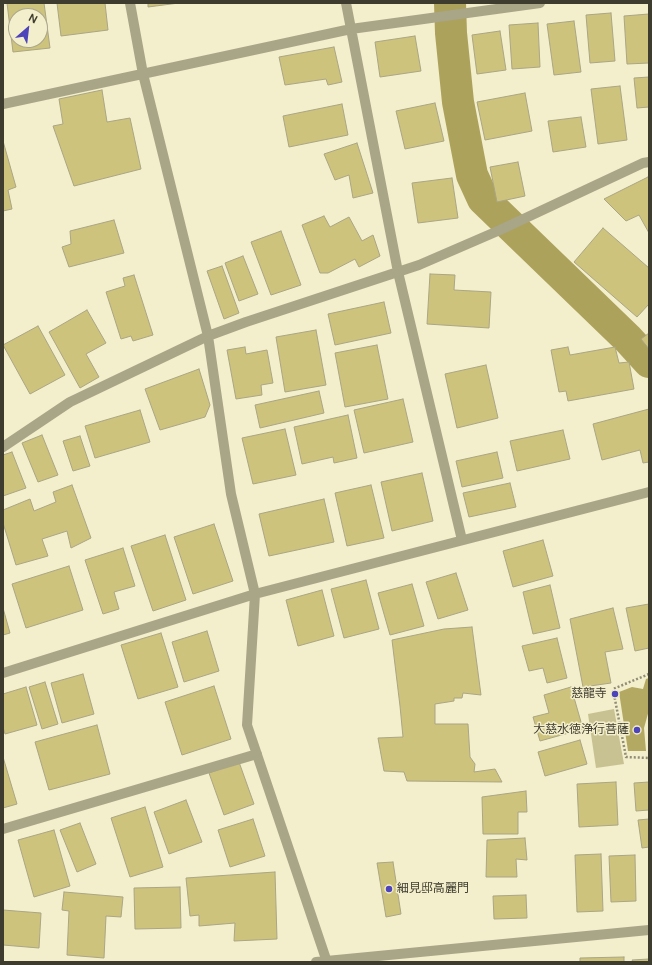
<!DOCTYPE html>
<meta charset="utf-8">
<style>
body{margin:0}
#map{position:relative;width:652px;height:965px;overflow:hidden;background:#f3eecb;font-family:"DM Sans",sans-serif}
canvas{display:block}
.frame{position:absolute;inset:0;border:4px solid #3e3c2e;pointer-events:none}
.north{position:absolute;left:8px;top:8px;width:40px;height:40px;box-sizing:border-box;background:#f3eecb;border:1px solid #aba78c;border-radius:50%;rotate:28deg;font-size:11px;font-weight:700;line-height:16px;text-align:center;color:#3e3c2e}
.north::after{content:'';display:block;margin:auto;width:14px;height:18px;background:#4d43ba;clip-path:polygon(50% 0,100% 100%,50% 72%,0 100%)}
</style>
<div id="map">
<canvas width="652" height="965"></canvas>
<div class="frame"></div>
<div class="north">N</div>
</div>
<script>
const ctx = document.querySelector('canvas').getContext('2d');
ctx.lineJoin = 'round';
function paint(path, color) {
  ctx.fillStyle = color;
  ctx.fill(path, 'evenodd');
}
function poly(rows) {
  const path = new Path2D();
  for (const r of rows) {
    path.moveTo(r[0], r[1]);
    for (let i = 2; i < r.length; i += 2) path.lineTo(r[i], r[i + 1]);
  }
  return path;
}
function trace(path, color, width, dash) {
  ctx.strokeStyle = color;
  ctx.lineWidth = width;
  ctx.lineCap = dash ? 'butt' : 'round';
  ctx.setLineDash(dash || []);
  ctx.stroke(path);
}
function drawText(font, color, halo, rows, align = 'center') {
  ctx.font = font + ' "DM Sans","Noto Sans JP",sans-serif';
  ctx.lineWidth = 3;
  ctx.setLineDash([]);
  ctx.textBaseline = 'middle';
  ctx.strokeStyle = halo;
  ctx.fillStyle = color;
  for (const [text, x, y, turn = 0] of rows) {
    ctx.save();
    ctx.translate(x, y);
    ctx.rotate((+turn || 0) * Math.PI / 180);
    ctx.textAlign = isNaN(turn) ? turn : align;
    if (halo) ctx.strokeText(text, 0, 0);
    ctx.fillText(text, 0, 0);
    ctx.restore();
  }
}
paint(poly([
 [614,709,624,764,596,768,588,714]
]), '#c8c192');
paint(poly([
 [649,678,649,710,644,728,646,751,628,751,619,692,632,687,643,689,646,679]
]), '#b4a963');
trace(poly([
 [450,3,451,33,458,102,472,175,483,199,628,339,649,362]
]), '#aca25c', 32);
const building = poly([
 [7,3,44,3,50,48,13,52,7,3],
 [16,16,40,16,40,40,16,40,16,16],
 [57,3,105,3,108,30,61,36,57,3],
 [148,3,179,3,148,7,148,3],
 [611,13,615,61,590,63,586,15,611,13],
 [649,14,649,63,627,64,624,16,649,14],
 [574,21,581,72,554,75,547,24,574,21],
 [538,23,540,67,512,69,509,25,538,23],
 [500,31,506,70,477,74,472,35,500,31],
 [415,36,421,71,380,77,375,42,415,36],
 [334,47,342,82,328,85,326,79,285,85,279,57,334,47],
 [649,77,649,107,637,108,634,78,649,77],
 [620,86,627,140,598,144,591,89,620,86],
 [102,90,107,122,130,118,141,169,74,186,53,126,63,124,59,99,102,90],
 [525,93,532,131,485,140,477,102,525,93],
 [435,103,444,141,405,149,396,111,435,103],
 [342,104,348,135,289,147,283,116,342,104],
 [581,117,586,147,553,152,548,121,581,117],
 [3,141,16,187,8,190,12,209,3,211,3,141],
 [357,143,373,193,353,198,349,175,335,180,324,154,357,143],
 [518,162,525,196,497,202,490,167,518,162],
 [648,177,649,180,649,233,639,215,626,221,604,199,648,177],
 [452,178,458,218,418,223,412,183,452,178],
 [324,216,330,227,349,217,362,241,373,235,380,256,359,267,355,259,328,273,320,273,302,225,324,216],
 [114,220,124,253,69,267,62,247,71,244,70,231,114,220],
 [603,228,649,268,649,304,637,317,574,262,603,228],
 [281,231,301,285,271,295,251,242,281,231],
 [243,256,258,294,239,301,225,263,243,256],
 [222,266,239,313,224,319,207,271,222,266],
 [430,274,455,275,454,290,491,292,489,328,427,324,430,274],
 [134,275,153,335,133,341,131,336,121,339,106,292,125,286,123,278,134,275],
 [384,302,391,333,335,345,328,314,384,302],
 [87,310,106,343,86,354,99,377,80,388,49,332,87,310],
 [38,326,65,375,30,394,3,345,38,326],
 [316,330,326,385,285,392,276,337,316,330],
 [649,333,649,349,641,339,649,333],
 [377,345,388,399,345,407,335,353,377,345],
 [245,347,246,354,267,350,273,383,261,385,262,395,236,399,227,350,245,347],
 [568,347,570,355,615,347,619,363,629,362,634,389,568,401,566,391,559,392,551,350,568,347],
 [486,365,498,418,457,428,445,374,486,365],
 [199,369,210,405,205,417,160,430,145,389,199,369],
 [319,391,324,413,260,428,255,405,319,391],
 [403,399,413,442,364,453,354,410,403,399],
 [649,409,649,462,643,463,640,450,602,460,593,424,649,409],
 [140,410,150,442,95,458,85,426,140,410],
 [348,415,357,458,334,463,333,457,302,464,294,427,348,415],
 [285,429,296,475,253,484,242,438,285,429],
 [563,430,570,459,517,471,510,441,563,430],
 [42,435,58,475,38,482,22,443,42,435],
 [80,436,90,466,73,471,63,441,80,436],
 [12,452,26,488,3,496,3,455,12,452],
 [497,452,503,478,462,487,456,461,497,452],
 [422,473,433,521,392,531,381,482,422,473],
 [510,483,516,507,469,517,463,493,510,483],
 [72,485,91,538,71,548,67,531,42,539,48,556,16,565,3,523,3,510,30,499,34,511,56,502,53,492,72,485],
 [371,485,384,538,347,546,335,493,371,485],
 [324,499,334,542,269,556,259,514,324,499],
 [214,524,233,581,193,594,174,537,214,524],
 [165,535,186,600,153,611,131,546,165,535],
 [543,540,553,576,513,587,503,551,543,540],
 [123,548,135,586,114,592,119,609,103,614,85,560,123,548],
 [69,566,83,610,26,628,12,584,69,566],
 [456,573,468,610,438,619,426,582,456,573],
 [366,580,379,629,344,638,331,589,366,580],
 [412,584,424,626,390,635,378,593,412,584],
 [550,585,560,628,533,634,523,592,550,585],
 [322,590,334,636,298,646,286,600,322,590],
 [649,604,649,648,635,651,626,608,649,604],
 [3,608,10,633,3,635,3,608],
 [613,608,623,649,605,652,611,683,583,687,570,619,613,608],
 [472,627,481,695,463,693,462,698,454,698,454,701,435,704,435,724,468,724,470,757,475,764,474,772,495,769,502,782,407,781,404,772,384,771,378,738,403,737,400,706,392,640,444,629,472,627],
 [207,631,219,671,184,682,172,642,207,631],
 [161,633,178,687,138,699,121,645,161,633],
 [557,638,567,678,547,683,543,668,529,671,522,646,557,638],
 [83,674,94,714,62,723,51,683,83,674],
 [45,682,58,724,42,729,29,687,45,682],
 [214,686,231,739,182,755,165,702,214,686],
 [26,687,37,725,5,734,3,727,3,694,26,687],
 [571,687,583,729,540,741,533,717,549,713,544,695,571,687],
 [97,725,110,774,49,790,35,742,97,725],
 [580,740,587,764,545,776,538,752,580,740],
 [3,757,17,804,3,808,3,757],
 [239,762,254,804,224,815,209,773,239,762],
 [616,782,618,825,579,827,577,784,616,782],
 [649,782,649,810,636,811,634,783,649,782],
 [526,791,527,812,518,812,518,834,483,834,482,797,526,791],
 [186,800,202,842,169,854,154,812,186,800],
 [145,807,163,867,130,877,111,818,145,807],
 [253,819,265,856,230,867,218,830,253,819],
 [649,819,649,847,642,848,638,820,649,819],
 [80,823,96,864,77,872,60,830,80,823],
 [54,830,70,886,34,897,18,840,54,830],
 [525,838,527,860,516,859,517,877,486,877,487,840,525,838],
 [601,854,603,911,577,912,575,855,601,854],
 [635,855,636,901,611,902,609,856,635,855],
 [393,862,401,914,386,917,377,863,393,862],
 [275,872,277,939,234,941,235,923,199,926,199,915,190,916,186,878,275,872],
 [180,887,181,928,135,929,134,888,180,887],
 [64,892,123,897,121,917,106,916,104,958,67,955,69,911,62,910,64,892],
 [526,895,527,918,494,919,493,896,526,895],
 [3,910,41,913,39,948,3,945,3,910],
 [624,957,624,962,580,962,580,958,624,957],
 [649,959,649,962,633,962,632,960,649,959]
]);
paint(building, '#cdc37c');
trace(building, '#aaa584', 1);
trace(poly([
 [649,674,613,689,626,757,649,758]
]), '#908d75', 2.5, [2, 2]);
trace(poly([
 [130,3,143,74,208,336,231,494,255,594,247,725,327,962],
 [346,3,398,272,462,540],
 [3,104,351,29,540,3],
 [3,447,70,402,208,336,246,322,419,265,500,230,643,163,649,162],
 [3,673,255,594,649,492],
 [3,829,257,754],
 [316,962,649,930]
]), '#a9a587', 10);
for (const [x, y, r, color] of [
 [615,694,4,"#4d43ba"],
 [637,730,4,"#4d43ba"],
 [389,889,4,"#4d43ba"]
]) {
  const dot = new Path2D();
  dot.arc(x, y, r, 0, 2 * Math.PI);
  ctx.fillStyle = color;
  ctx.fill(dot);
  trace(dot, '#f3eecb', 1.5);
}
drawText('12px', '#3e3c2e', '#f3eecb', [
 ["慈龍寺",607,694],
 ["大慈水徳浄行菩薩",629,730],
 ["細見邸高麗門",397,889,"left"]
], 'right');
</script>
